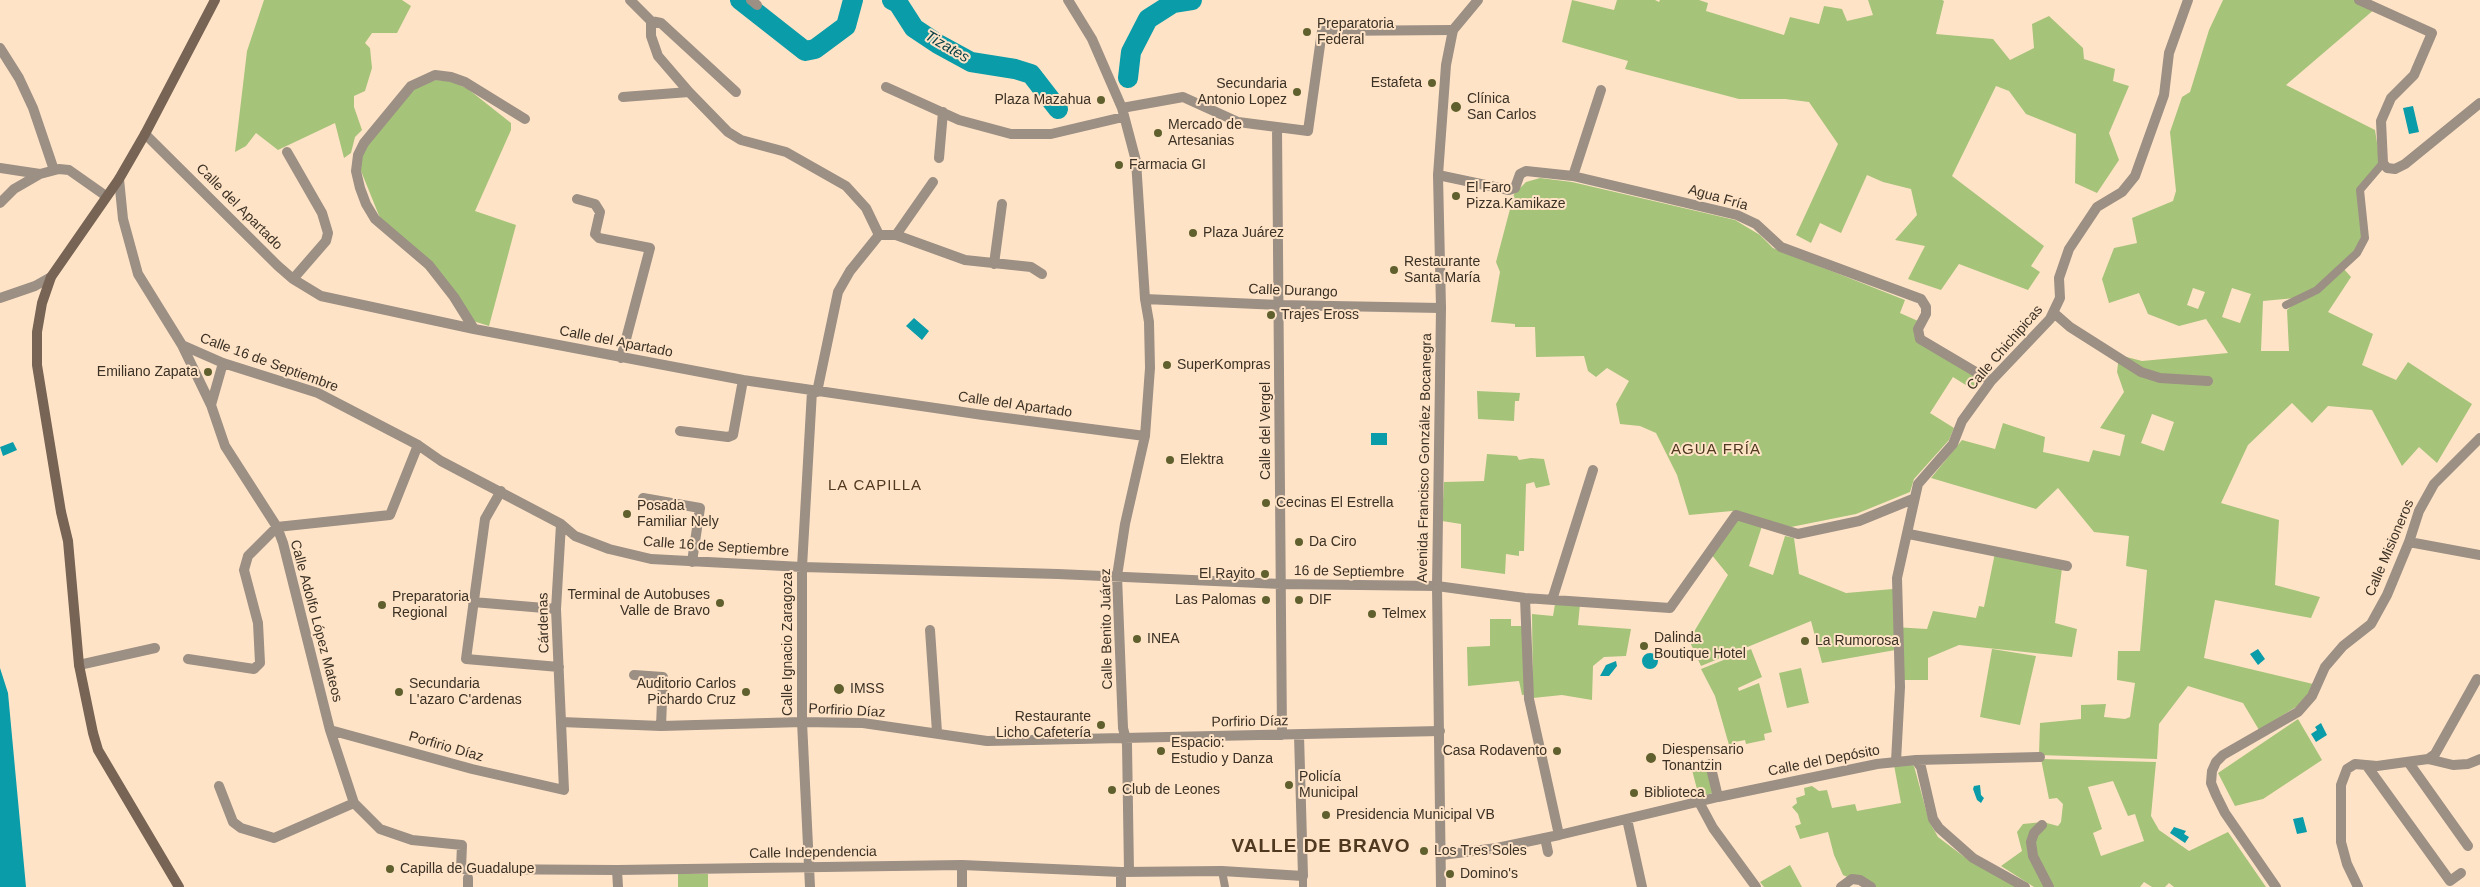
<!DOCTYPE html>
<meta charset="utf-8">
<style>
body{margin:0}
canvas{display:block;background:#ffe3c6}
</style>
<canvas width="2480" height="887"></canvas>
<script>
const ctx = document.querySelector('canvas').getContext('2d');
ctx.lineJoin = 'round';
function paint(path, color) {
  ctx.fillStyle = color;
  ctx.fill(path, 'evenodd');
}
function poly(rows) {
  const path = new Path2D();
  for (const r of rows) {
    if (r.length === 3) {
      path.moveTo(r[0] + r[2], r[1]);
      path.arc(r[0], r[1], r[2], 0, 2 * Math.PI);
      continue;
    }
    path.moveTo(r[0], r[1]);
    for (let i = 2; i < r.length; i += 2) path.lineTo(r[i], r[i + 1]);
  }
  return path;
}
function trace(path, color, width, dash) {
  ctx.strokeStyle = color;
  ctx.lineWidth = width;
  ctx.lineCap = dash ? 'butt' : 'round';
  ctx.setLineDash(dash || []);
  ctx.stroke(path);
}
function drawText(font, color, halo, rows, align = 'center') {
  ctx.font = font + ' Helvetica,sans-serif';
  ctx.lineWidth = 4;
  ctx.setLineDash([]);
  ctx.textBaseline = 'middle';
  ctx.strokeStyle = halo;
  ctx.fillStyle = color;
  for (const [text, x, y, turn = 0] of rows) {
    ctx.save();
    ctx.translate(x, y);
    ctx.rotate((+turn || 0) * Math.PI / 180);
    ctx.textAlign = isNaN(turn) ? turn : align;
    if (halo) ctx.strokeText(text, 0, 0);
    ctx.fillText(text, 0, 0);
    ctx.restore();
  }
}
paint(poly([
 [264,0,402,0,411,6,397,33,372,33,365,43,370,48,372,68,365,91,354,96,354,107,362,130,355,137,351,153,344,158,335,123,278,150,256,133,246,146,235,152,247,51],
 [1572,0,1614,10,1617,0,1655,0,1659,2,1660,0,1699,0,1708,3,1706,11,1784,35,1790,17,1819,24,1824,6,1842,9,1847,21,1873,15,1868,0,1942,0,1944,1,1936,34,1993,39,2010,60,2034,48,2032,24,2049,16,2083,48,2084,59,2115,69,2113,81,2129,86,2109,133,2119,160,2097,193,2075,183,2076,134,2026,114,2009,91,1996,86,1952,176,2044,246,2031,266,2040,272,2028,290,1959,264,1941,290,1908,279,1925,246,1895,240,1917,215,1911,189,1883,182,1867,175,1841,233,1820,223,1811,243,1796,235,1838,144,1809,102,1785,99,1739,99,1625,69,1628,61,1562,42],
 [2223,0,2356,0,2376,8,2286,85,2375,130,2380,162,2358,189,2363,237,2352,255,2316,289,2295,298,2263,301,2261,351,2289,351,2287,310,2296,302,2317,292,2343,268,2351,277,2328,312,2373,334,2362,365,2396,380,2408,362,2472,404,2437,463,2419,447,2402,466,2372,410,2328,406,2312,423,2292,403,2248,445,2221,503,2279,520,2275,585,2320,597,2311,618,2215,600,2204,658,2313,684,2309,693,2296,707,2259,730,2243,703,2188,686,2159,724,2157,759,2039,755,2040,723,2081,719,2081,705,2106,704,2104,717,2125,719,2130,717,2135,683,2117,680,2118,651,2140,651,2147,570,2126,566,2129,536,2094,532,2058,488,2036,509,1931,478,1962,440,1995,449,2003,423,2045,437,2043,452,2089,462,2093,450,2120,456,2125,435,2100,428,2124,392,2117,372,2119,355,2142,361,2228,353,2206,319,2179,326,2148,314,2139,293,2109,303,2102,279,2114,248,2137,243,2132,218,2173,201,2176,191,2170,132,2182,97,2190,92,2209,30],
 [2193,288,2205,292,2198,309,2187,305],
 [2232,288,2251,294,2240,323,2222,317],
 [2152,414,2174,422,2164,451,2141,443],
 [436,80,451,81,468,89,511,123,511,130,475,211,516,225,489,326,473,321,380,218,361,171,360,162,364,148,413,88],
 [1540,178,1572,182,1735,220,1760,235,1773,248,1905,300,1900,313,1918,321,1914,331,1980,378,1972,389,1953,377,1930,413,1954,428,1949,440,1914,479,1910,492,1856,514,1791,527,1732,511,1689,515,1677,475,1656,433,1640,426,1620,424,1616,404,1629,381,1607,368,1596,377,1588,371,1584,356,1536,357,1535,327,1515,327,1515,324,1491,322,1500,272,1496,262,1514,194,1526,182],
 [1477,391,1520,393,1519,401,1515,401,1514,421,1478,419],
 [1487,454,1517,456,1519,460,1531,458,1544,459,1550,485,1536,488,1534,482,1526,484,1524,551,1519,551,1519,556,1506,554,1505,574,1461,568,1461,524,1442,521,1444,482,1484,481],
 [1736,519,1762,526,1749,566,1773,575,1785,536,1794,538,1799,574,1846,593,1893,589,1894,627,1927,629,1933,611,1976,618,1979,606,1984,607,1995,553,2062,568,2055,623,2077,629,2072,657,1959,645,1928,658,1928,680,1904,680,1901,649,1822,663,1811,621,1701,666,1689,640,1728,575,1711,554],
 [1555,604,1580,604,1578,625,1631,629,1626,656,1604,657,1593,666,1592,700,1562,695,1533,698,1532,614,1553,616],
 [1490,619,1511,619,1511,626,1528,626,1531,694,1522,695,1519,681,1468,686,1467,647,1490,646],
 [1751,649,1762,677,1738,688,1739,691,1759,683,1772,732,1764,734,1765,740,1746,744,1745,740,1735,742,1737,751,1731,752,1715,696,1701,669],
 [1992,649,2036,656,2020,725,1980,717],
 [1801,668,1809,703,1787,708,1779,673],
 [2298,719,2322,760,2263,799,2235,806,2218,773],
 [2041,759,2156,762,2151,816,2159,830,2189,851,2228,832,2266,887,2174,887,2169,883,2165,887,2152,887,2144,882,2140,887,2034,887,2001,866,2022,851,2017,832,2023,824,2043,822,2058,826,2061,822,2063,804,2057,798,2049,799],
 [2113,781,2128,816,2135,814,2144,841,2101,856,2093,833,2102,829,2088,787],
 [1706,762,1713,793,1699,797,1691,766],
 [1909,763,1914,766,1929,821,1938,837,1971,862,2021,887,1864,887,1856,881,1843,875,1834,855,1828,832,1800,839,1795,826,1801,824,1798,814,1792,807,1797,803,1796,798,1805,795,1804,788,1812,786,1819,791,1827,790,1832,808,1855,804,1857,811,1901,803,1894,765],
 [1790,865,1802,887,1764,887,1760,882],
 [678,874,708,874,708,887,678,887]
]), '#a6c37a');
paint(poly([
 [2413,106,2419,132,2409,134,2403,108],
 [914,318,929,331,922,340,906,326],
 [1371,433,1387,433,1387,445,1371,445],
 [13,442,17,450,3,456,0,447],
 [2258,649,2265,659,2258,665,2250,654],
 [1650,661,8],
 [1616,661,1617,666,1609,676,1600,676,1606,665],
 [0,668,8,693,26,887,0,887],
 [2321,723,2327,735,2316,742,2311,734,2317,730,2315,727],
 [1980,785,1981,795,1984,798,1981,803,1977,800,1973,789,1974,786],
 [2303,817,2307,832,2297,834,2293,819],
 [2174,827,2186,831,2184,834,2189,837,2185,843,2170,833]
]), '#0b9ca9');
trace(poly([
 [740,0,805,51,815,49,846,26,853,0],
 [892,0,898,3,914,28,938,44,971,62,1015,69,1031,74,1058,109],
 [1128,78,1131,52,1148,19,1173,3,1192,0]
]), '#0b9ca9', 20);
trace(poly([
 [2286,305,2317,290,2357,253,2365,238,2360,190,2383,163],
 [1222,871,1225,887],
 [1303,876,1303,887]
]), '#9c8f84', 8);
trace(poly([
 [630,0,651,21,651,36,658,56,689,92,728,132,741,140,786,152,846,186,866,208,879,235],
 [751,0,757,5],
 [1068,0,1092,39,1122,108,1136,161,1145,299,1149,322,1150,368,1145,436,1125,524,1117,576,1123,728,1127,744,1129,872],
 [2359,0,2432,33,2414,75,2391,98,2381,121,2383,163,2387,168,2395,169,2405,164,2480,103],
 [651,21,661,23,736,92],
 [0,48,19,78,33,108,54,170],
 [886,87,959,120,1011,134,1051,134,1123,117],
 [623,97,689,92],
 [1122,108,1183,97,1238,122,1308,131,1322,31,1453,30],
 [1277,127,1282,735],
 [145,134,278,266,293,279,321,296,474,329,743,380,983,415,1145,436],
 [287,152,322,213,328,233,326,241,293,279],
 [939,158,943,112],
 [0,168,40,174,59,169,69,170,106,196],
 [1438,175,1509,190,1515,188,1520,174,1526,171,1573,176,1737,215,1756,224,1781,247,1921,299,1926,307,1926,314,1918,329,1920,339,1991,381],
 [1573,176,1601,90],
 [119,179,123,219,138,274,182,345,211,405,225,446,277,527,283,543,330,730,354,803,380,829,412,840,462,845,461,869,617,870,962,865,1121,872,1222,871,1303,876,1299,735],
 [577,199,595,204,600,212,595,234,599,238,650,248,621,358],
 [0,203,14,189,40,174],
 [879,235,896,235,965,260,1031,267,1042,274],
 [896,235,933,182],
 [994,264,1002,204],
 [0,298,35,286,51,277],
 [1145,299,1279,305,1441,308],
 [2054,313,2070,327,2141,372,2160,378,2208,381],
 [474,329,454,297,429,265,375,219,366,204,360,188,356,171,358,155,364,143,411,86,435,75,451,77,465,82,525,119],
 [182,345,223,363,318,393,418,445,441,461,561,524,575,536,609,549,651,559,802,567,1058,574,1281,584,1437,586,1525,598,1670,608,1736,515,1798,534,1859,521,1913,499],
 [817,392,838,292,850,271,879,235],
 [211,405,223,363],
 [680,431,728,437,733,435,743,380],
 [501,491,485,519,466,659,559,667],
 [643,498,700,508,692,562],
 [1909,534,2067,566],
 [2409,542,2480,555],
 [1525,598,1529,699,1559,835],
 [1552,600,1593,470],
 [473,602,556,609],
 [930,630,937,732],
 [188,659,254,669,260,663,258,623,244,570,248,556,277,527,390,515,418,445],
 [79,665,155,648],
 [634,675,663,677,661,726],
 [561,722,661,726,802,722,863,723,987,741,1440,731],
 [330,730,472,769,564,790,556,609,561,524],
 [2428,759,2435,754,2477,679],
 [1916,760,1921,767,1933,819,1939,828,1973,858,2025,887],
 [1896,761,1900,687,1897,578,1918,484,1953,444,1962,421,1991,381,2050,319,2060,298,2059,278,2069,249,2097,207,2122,192,2135,176,2164,95,2169,53,2188,0],
 [2409,763,2468,846],
 [1710,764,1718,797],
 [2367,766,2450,881,2461,873],
 [219,786,233,822,241,828,274,838,354,803],
 [1699,802,1713,828,1756,887],
 [1627,819,1642,887],
 [2042,825,2034,833,2031,842,2033,856,2049,887],
 [1545,838,1548,852],
 [1442,855,1497,848,1559,835,1718,797,1877,764,1916,760,2040,757],
 [617,870,618,887],
 [1121,872,1121,887],
 [468,887,468,878],
 [810,887,802,722,802,567,812,391],
 [962,887,962,865],
 [1841,887,1852,879,1860,880,1871,887],
 [2276,887,2225,813,2216,795,2211,783,2212,771,2216,762,2223,755,2298,712,2312,696,2325,667,2343,646,2371,624,2387,595,2409,542,2419,511,2434,484,2480,438],
 [2358,887,2347,864,2341,842,2341,785,2347,769,2355,764,2377,766,2428,759,2453,765,2468,764,2480,759]
]), '#9c8f84', 10);
trace(poly([
 [1441,887,1437,586,1441,308,1438,175,1446,65,1453,30,1478,0]
]), '#9c8f84', 10);
trace(poly([
 [179,887,98,750,93,733,79,665,68,541,61,512,37,365,37,332,42,303,51,277,119,179,145,134,215,0]
]), '#776455', 10);
for (const [x, y, r, color] of [
 [1307,32,5,"#5f602d"],
 [1432,83,5,"#5f602d"],
 [1297,92,5,"#5f602d"],
 [1101,100,5,"#5f602d"],
 [1456,107,6,"#5f602d"],
 [1158,133,5,"#5f602d"],
 [1119,165,5,"#5f602d"],
 [1456,196,5,"#5f602d"],
 [1193,233,5,"#5f602d"],
 [1394,270,5,"#5f602d"],
 [1271,315,5,"#5f602d"],
 [1167,365,5,"#5f602d"],
 [208,372,5,"#5f602d"],
 [1170,460,5,"#5f602d"],
 [1266,503,5,"#5f602d"],
 [627,514,5,"#5f602d"],
 [1299,542,5,"#5f602d"],
 [1265,574,5,"#5f602d"],
 [1266,600,5,"#5f602d"],
 [1299,600,5,"#5f602d"],
 [720,603,5,"#5f602d"],
 [382,605,5,"#5f602d"],
 [1372,614,5,"#5f602d"],
 [1137,639,5,"#5f602d"],
 [1805,641,5,"#5f602d"],
 [1644,646,5,"#5f602d"],
 [839,689,6,"#5f602d"],
 [399,692,5,"#5f602d"],
 [746,692,5,"#5f602d"],
 [1101,725,5,"#5f602d"],
 [1161,751,5,"#5f602d"],
 [1557,751,5,"#5f602d"],
 [1651,758,6,"#5f602d"],
 [1289,785,5,"#5f602d"],
 [1112,790,5,"#5f602d"],
 [1634,793,5,"#5f602d"],
 [1326,815,5,"#5f602d"],
 [1424,851,5,"#5f602d"],
 [390,869,5,"#5f602d"],
 [1450,874,5,"#5f602d"]
]) {
  const dot = new Path2D();
  dot.arc(x, y, r, 0, 2 * Math.PI);
  ctx.fillStyle = color;
  ctx.fill(dot);
  trace(dot, '#ffe3c6', 2);
}
drawText('14px', '#3b3125', '#ffe3c6', [
 ["Preparatoria",1317,24],
 ["Federal",1317,40],
 ["Estafeta",1422,83,"right"],
 ["Secundaria",1287,84,"right"],
 ["Antonio Lopez",1287,100,"right"],
 ["Clínica",1467,99],
 ["San Carlos",1467,115],
 ["Plaza Mazahua",1091,100,"right"],
 ["Mercado de",1168,125],
 ["Artesanias",1168,141],
 ["Farmacia GI",1129,165],
 ["El Faro",1466,188],
 ["Pizza.Kamikaze",1466,204],
 ["Plaza Juárez",1203,233],
 ["Restaurante",1404,262],
 ["Santa María",1404,278],
 ["Trajes Eross",1281,315],
 ["SuperKompras",1177,365],
 ["Emiliano Zapata",198,372,"right"],
 ["Elektra",1180,460],
 ["Cecinas El Estrella",1276,503],
 ["Posada",637,506],
 ["Familiar Nely",637,522],
 ["Da Ciro",1309,542],
 ["El Rayito",1255,574,"right"],
 ["Terminal de Autobuses",710,595,"right"],
 ["Valle de Bravo",710,611,"right"],
 ["Preparatoria",392,597],
 ["Regional",392,613],
 ["Las Palomas",1256,600,"right"],
 ["DIF",1309,600],
 ["Telmex",1382,614],
 ["Dalinda",1654,638],
 ["Boutique Hotel",1654,654],
 ["INEA",1147,639],
 ["La Rumorosa",1815,641],
 ["Secundaria",409,684],
 ["L'azaro C'ardenas",409,700],
 ["Auditorio Carlos",736,684,"right"],
 ["Pichardo Cruz",736,700,"right"],
 ["IMSS",850,689],
 ["Restaurante",1091,717,"right"],
 ["Licho Cafetería",1091,733,"right"],
 ["Espacio:",1171,743],
 ["Estudio y Danza",1171,759],
 ["Diespensario",1662,750],
 ["Tonantzin",1662,766],
 ["Casa Rodavento",1547,751,"right"],
 ["Policía",1299,777],
 ["Municipal",1299,793],
 ["Club de Leones",1122,790],
 ["Biblioteca",1644,793],
 ["Presidencia Municipal VB",1336,815],
 ["Los Tres Soles",1434,851],
 ["Capilla de Guadalupe",400,869],
 ["Domino's",1460,874]
], 'left');
drawText('14px', '#3b3125', '#ffe3c6', [
 ["Agua Fría",1718,198,16],
 ["Calle del Apartado",239,207,45],
 ["Calle Durango",1293,291,2],
 ["Calle del Apartado",616,342,11],
 ["Calle Chichipicas",2005,348,-49],
 ["Calle 16 de Septiembre",269,363,20],
 ["Calle del Apartado",1015,405,8],
 ["Calle del Vergel",1266,431,-90],
 ["Avenida Francisco González Bocanegra",1425,458,-89],
 ["Calle 16 de Septiembre",716,547,4],
 ["Calle Misioneros",2390,548,-67],
 ["16 de Septiembre",1349,572,1],
 ["Calle Adolfo López Mateos",316,621,75],
 ["Cárdenas",544,623,-91],
 ["Calle Benito Juárez",1107,629,-91],
 ["Calle Ignacio Zaragoza",788,644,-90],
 ["Porfirio Díaz",847,711,3],
 ["Porfirio Díaz",1250,722,-1],
 ["Porfirio Díaz",446,747,16],
 ["Calle del Depósito",1824,761,-11],
 ["Calle Independencia",813,853,-1]
]);
drawText('italic 15px', '#063f45', '#ffe3c6', [
 ["Tizates",947,47,30]
]);
ctx.letterSpacing = '1px';
drawText('15px', '#4f3920', '#ffe3c6', [
 ["AGUA FRÍA",1716,450],
 ["LA CAPILLA",875,486]
]);
ctx.letterSpacing = '0px';
ctx.letterSpacing = '1px';
drawText('bold 19px', '#4f3920', '#ffe3c6', [
 ["VALLE DE BRAVO",1321,847]
]);
ctx.letterSpacing = '0px';
</script>
